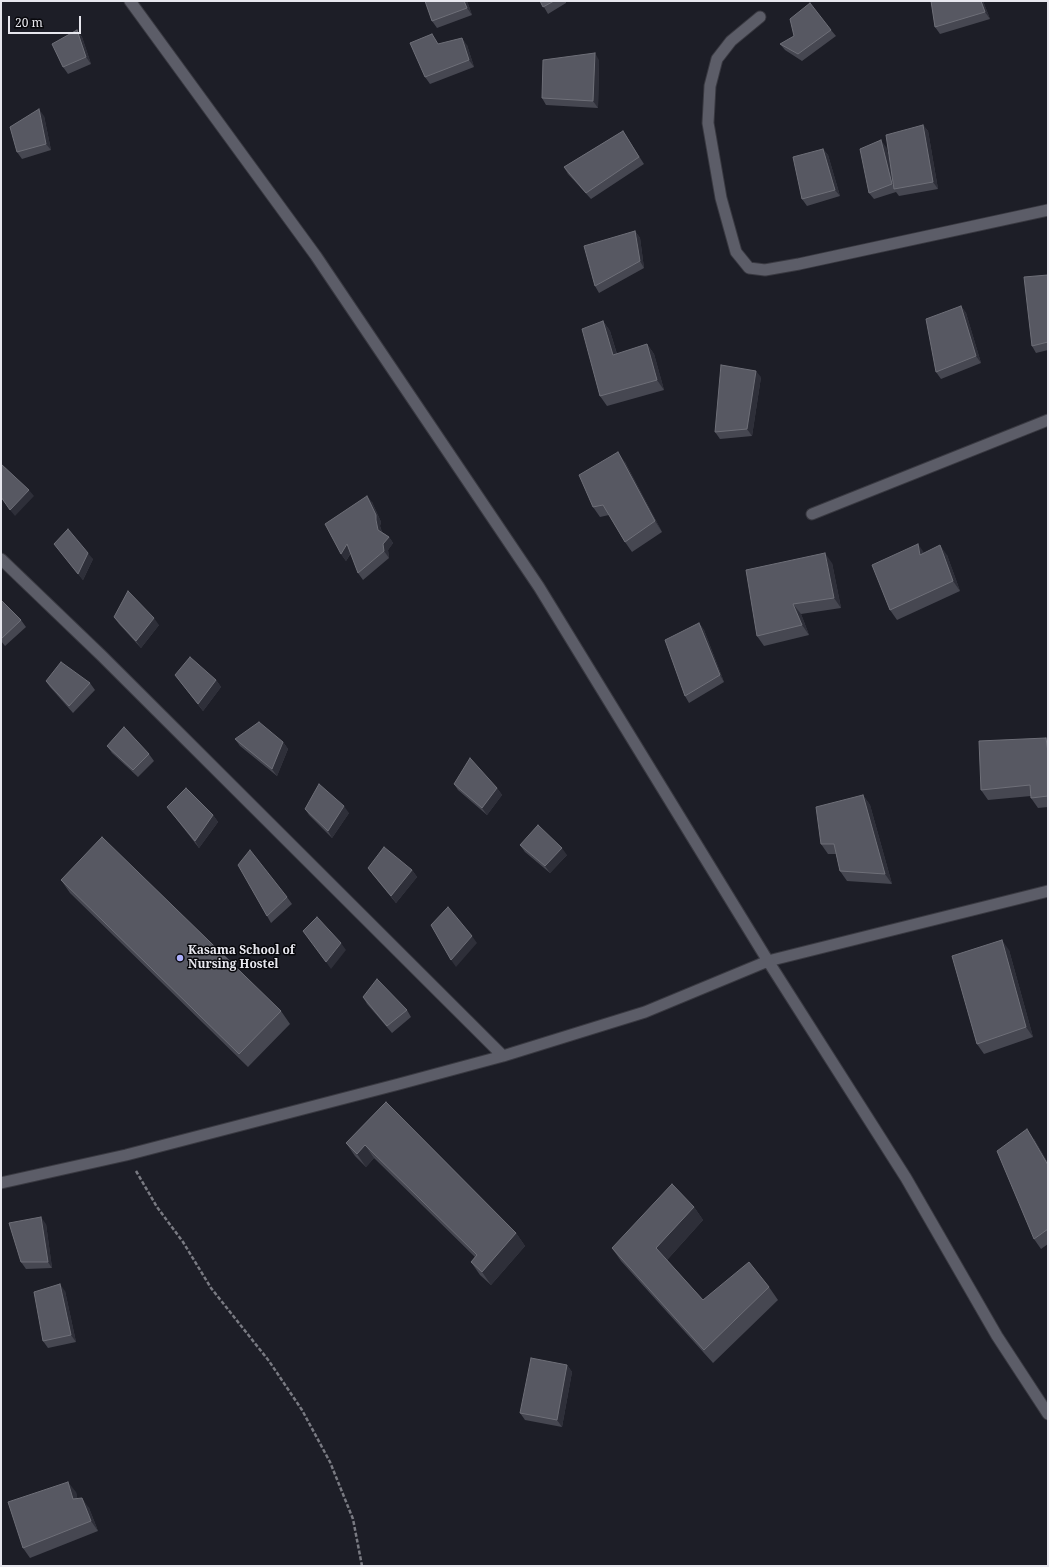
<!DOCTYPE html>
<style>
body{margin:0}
#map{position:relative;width:1049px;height:1567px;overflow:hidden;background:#1d1e27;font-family:"Noto Serif",serif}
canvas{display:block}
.frame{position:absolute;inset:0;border:2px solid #e7e7ee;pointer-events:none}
.scale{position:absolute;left:8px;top:16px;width:73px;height:18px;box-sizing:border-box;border:2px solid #e7e7ee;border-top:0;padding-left:5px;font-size:12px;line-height:14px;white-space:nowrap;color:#e7e7ee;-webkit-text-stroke:3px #08080c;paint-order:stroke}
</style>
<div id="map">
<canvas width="1049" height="1567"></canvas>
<div class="frame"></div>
<div class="scale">20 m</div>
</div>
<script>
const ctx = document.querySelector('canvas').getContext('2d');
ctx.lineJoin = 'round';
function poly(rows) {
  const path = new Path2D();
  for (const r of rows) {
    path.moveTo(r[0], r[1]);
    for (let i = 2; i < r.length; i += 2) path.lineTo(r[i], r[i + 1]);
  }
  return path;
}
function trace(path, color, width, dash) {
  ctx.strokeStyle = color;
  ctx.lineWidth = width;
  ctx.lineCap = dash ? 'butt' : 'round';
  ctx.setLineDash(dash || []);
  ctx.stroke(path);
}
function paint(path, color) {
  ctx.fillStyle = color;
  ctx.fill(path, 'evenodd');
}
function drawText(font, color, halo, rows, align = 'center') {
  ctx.font = font + ' "Noto Serif",serif';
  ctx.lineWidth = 3;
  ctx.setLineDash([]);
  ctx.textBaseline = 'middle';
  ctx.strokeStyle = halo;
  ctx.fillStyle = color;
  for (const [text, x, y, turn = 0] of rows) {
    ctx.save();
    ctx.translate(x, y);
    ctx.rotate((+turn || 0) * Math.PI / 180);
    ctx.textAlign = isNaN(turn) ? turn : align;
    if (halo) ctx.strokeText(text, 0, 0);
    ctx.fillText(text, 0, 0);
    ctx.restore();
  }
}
const service = poly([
 [768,961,1048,891]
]);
const minor = poly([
 [130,1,316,256,539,587,768,961,906,1178,997,1336,1048,1414],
 [760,17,731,41,717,59,710,86,708,123,721,198,736,252,749,268,765,270,799,264,1048,210],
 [812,514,1048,420],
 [1,559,102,656,503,1056],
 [1,1183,126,1155,399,1084,503,1056,645,1012,768,961]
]);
trace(service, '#393941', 13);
trace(minor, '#393941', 13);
trace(poly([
 [136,1171,157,1207,183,1242,211,1288,269,1361,302,1410,330,1462,353,1519,362,1566]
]), '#797a82', 2.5, [4, 2]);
trace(service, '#5c5d68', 11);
trace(minor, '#5c5d68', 11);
paint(poly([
 [425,1,467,1,472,15,437,28,432,21],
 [535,1,566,1,566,3,548,14,541,2],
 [931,1,983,1,990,19,940,34,935,27],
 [77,30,82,37,91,64,68,74,63,67],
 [831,30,836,36,802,61,785,50,780,44],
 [439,44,467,45,474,67,430,84,425,77],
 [599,60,598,108,546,105,542,98],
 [44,116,51,150,22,159,17,152],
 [923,125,928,131,938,189,899,196,896,192,874,199,869,193,886,147,891,167],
 [623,131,644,164,591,199,568,174,564,167],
 [823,149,828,155,840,196,807,206,802,199],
 [635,231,640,238,644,268,599,293,595,286],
 [1048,275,1048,350,1036,353,1032,346],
 [961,306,966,313,981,363,941,379,936,372],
 [603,321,610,331,617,354,647,344,654,354,664,390,607,406,600,396],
 [761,377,752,436,720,439,715,432],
 [625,462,662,532,632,552,625,542,609,515,600,517,593,507],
 [372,502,381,522,380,526,382,532,389,537,393,543,388,550,389,558,363,580,358,573,351,553,346,561,341,554],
 [54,544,93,559,83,580,59,550],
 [924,553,947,555,960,591,897,620,890,610],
 [832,563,841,608,801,614,809,635,764,646,757,636],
 [1,600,21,620,26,627,5,646,1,641],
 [114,617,159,625,141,648,119,624],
 [699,623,704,630,724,682,689,703,685,696],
 [175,675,216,680,221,687,203,711],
 [46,681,90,683,95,690,73,713,50,687],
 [1046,738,1048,741,1048,807,1038,808,1031,798,1031,796,988,800,981,790],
 [235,739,283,742,288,749,277,776,240,746],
 [107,746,149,754,154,761,138,777,112,753],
 [454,784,497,788,502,795,487,815,458,790],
 [863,795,870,805,892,884,847,881,840,871,836,854,828,854,821,844],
 [167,807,213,815,218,822,199,848],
 [305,809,349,813,332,838,309,815],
 [520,845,567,855,550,873,525,852],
 [368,868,412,870,417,877,396,903,373,875],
 [61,880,281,1011,290,1024,248,1067,70,893],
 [287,897,292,904,271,923,267,916],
 [1009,950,1033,1037,984,1054,977,1044],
 [363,997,407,1010,411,1017,392,1033,367,1004],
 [386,1102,516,1233,525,1246,491,1285,480,1275,471,1262,475,1257,374,1158,366,1167,355,1156,346,1143],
 [1034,1139,1048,1163,1048,1244,1041,1249,1034,1239],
 [694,1207,703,1220,667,1260,703,1300,769,1287,778,1300,713,1363,621,1261,612,1248],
 [46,1224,52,1268,26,1269,21,1262],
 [65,1291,76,1342,48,1348,43,1341],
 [567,1365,572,1372,562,1427,525,1420,520,1413],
 [76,1492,77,1499,89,1508,98,1531,30,1558,23,1548]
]), '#464751');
paint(poly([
 [464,1,467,1,472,15,467,8],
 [981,1,983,1,990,19,985,12],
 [77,30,82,37,91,64,86,57],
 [462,38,467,45,474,67,469,60],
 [595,53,599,60,598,108,593,101],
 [39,109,44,116,51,150,46,144],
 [923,125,928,131,938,189,933,182],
 [881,140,886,147,897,188,896,188,892,184],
 [823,149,828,155,840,196,835,190],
 [635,231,640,238,644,268,640,261],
 [961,306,966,313,981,363,976,356],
 [603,321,610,331,620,365,613,355],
 [647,344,654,354,664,390,657,380],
 [756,371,761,377,752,436,747,429],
 [618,452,625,462,662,532,655,521],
 [29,490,34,496,15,516,10,510],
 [367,496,372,502,381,522,380,526,383,536,378,530],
 [389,537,393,543,388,550,389,558,384,551,383,544],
 [347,544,352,550,346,561,341,554],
 [918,544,925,554,920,555],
 [940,545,947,555,960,591,953,581],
 [88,553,93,559,83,580,78,574],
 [825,553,832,563,841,608,834,598],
 [793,604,801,614,809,635,802,625],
 [154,618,159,625,141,648,136,641],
 [699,623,704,630,724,682,720,675],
 [216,680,221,687,203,711,198,704],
 [1046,738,1048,741,1048,752],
 [283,742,288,749,277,776,272,769],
 [497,788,502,795,487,815,482,808],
 [863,795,870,805,892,884,885,874],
 [344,806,349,813,332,838,328,831],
 [213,815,218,822,199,848,195,841],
 [562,848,567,855,550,873,545,866],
 [412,870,417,877,396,903,391,896],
 [472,936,477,943,456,967,451,960],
 [1002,940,1009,950,1033,1037,1026,1027],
 [341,943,346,950,331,969,326,962],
 [1027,1129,1034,1139,1048,1163,1048,1165],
 [365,1145,374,1158,366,1167,357,1154],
 [694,1207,703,1220,666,1261,656,1248],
 [41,1217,46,1224,52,1268,48,1262],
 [516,1233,525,1246,491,1285,482,1272],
 [60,1284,65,1291,76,1342,71,1335],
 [567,1365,572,1372,562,1427,557,1420],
 [68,1482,76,1492,80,1509,73,1499],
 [82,1498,89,1508,98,1531,91,1521]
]), '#2e2f39');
const building = poly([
 [425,1,464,1,467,8,432,21,425,1],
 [540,1,554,1,543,7,540,1],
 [931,1,981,1,985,12,935,27,931,1],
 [810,3,831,30,798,54,780,44,794,36,790,19,810,3],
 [77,30,86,57,63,67,52,44,77,30],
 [432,34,438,44,462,38,469,60,425,77,410,43,432,34],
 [595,53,593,101,542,98,543,60,595,53],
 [39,109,46,144,17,152,10,127,39,109],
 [923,125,933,182,894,189,886,135,923,125],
 [623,131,639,157,586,193,564,167,623,131],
 [881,140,892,184,869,193,860,149,881,140],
 [823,149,835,190,802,199,793,157,823,149],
 [635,231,640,261,595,286,584,246,635,231],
 [1048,275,1048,342,1032,346,1024,277,1048,275],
 [961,306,976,356,936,372,926,319,961,306],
 [603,321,613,355,647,344,657,380,600,396,582,329,603,321],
 [721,365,756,371,747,429,715,432,721,365],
 [618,452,655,521,625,542,603,505,593,507,579,475,618,452],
 [1,464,29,490,10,510,1,497,1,464],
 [367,496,376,515,376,520,378,530,389,537,383,544,384,551,358,573,347,544,341,554,325,524,367,496],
 [68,529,88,553,78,574,54,544,68,529],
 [918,544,920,555,940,545,953,581,890,610,872,565,918,544],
 [825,553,834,598,793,604,802,625,757,636,746,570,825,553],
 [128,591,154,618,136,641,114,617,128,591],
 [1,600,21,620,1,639,1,600],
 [699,623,720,675,685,696,665,640,699,623],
 [190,657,216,680,198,704,175,675,190,657],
 [61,662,90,683,69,706,46,681,61,662],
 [259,722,283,742,272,769,235,739,259,722],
 [124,727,149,754,133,770,107,746,124,727],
 [1046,738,1048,752,1048,796,1031,798,1030,785,981,790,979,741,1046,738],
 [470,758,497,788,482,808,454,784,470,758],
 [319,784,344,806,328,831,305,809,319,784],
 [186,788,213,815,195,841,167,807,186,788],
 [863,795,885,874,840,871,834,844,821,844,816,807,863,795],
 [538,825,562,848,545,866,520,845,538,825],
 [102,837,281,1011,239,1054,61,880,102,837],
 [384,847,412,870,391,896,368,868,384,847],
 [250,850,287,897,267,916,238,865,250,850],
 [448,907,472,936,451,960,431,925,448,907],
 [317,917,341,943,326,962,303,931,317,917],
 [1002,940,1026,1027,977,1044,952,956,1002,940],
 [377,979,407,1010,387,1026,363,997,377,979],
 [386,1102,516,1233,482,1272,471,1262,477,1255,365,1145,357,1154,346,1143,386,1102],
 [1027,1129,1048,1165,1048,1229,1034,1239,997,1151,1027,1129],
 [672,1184,694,1207,656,1248,703,1300,749,1262,769,1287,704,1350,612,1248,672,1184],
 [41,1217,48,1262,21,1262,9,1223,41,1217],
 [60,1284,71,1335,43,1341,34,1292,60,1284],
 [531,1358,567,1365,557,1420,520,1413,531,1358],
 [68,1482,73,1499,82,1498,91,1521,23,1548,8,1502,68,1482]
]);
paint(building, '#575862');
trace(building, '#6e6f78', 1);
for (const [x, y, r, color] of [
 [180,958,4,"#adaffb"]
]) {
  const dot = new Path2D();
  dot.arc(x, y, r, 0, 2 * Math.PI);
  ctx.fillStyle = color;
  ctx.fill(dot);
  trace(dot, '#08080c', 1.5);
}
drawText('bold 12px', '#e7e7ee', '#08080c', [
 ["Kasama School of",188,951],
 ["Nursing Hostel",188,965]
], 'left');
</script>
